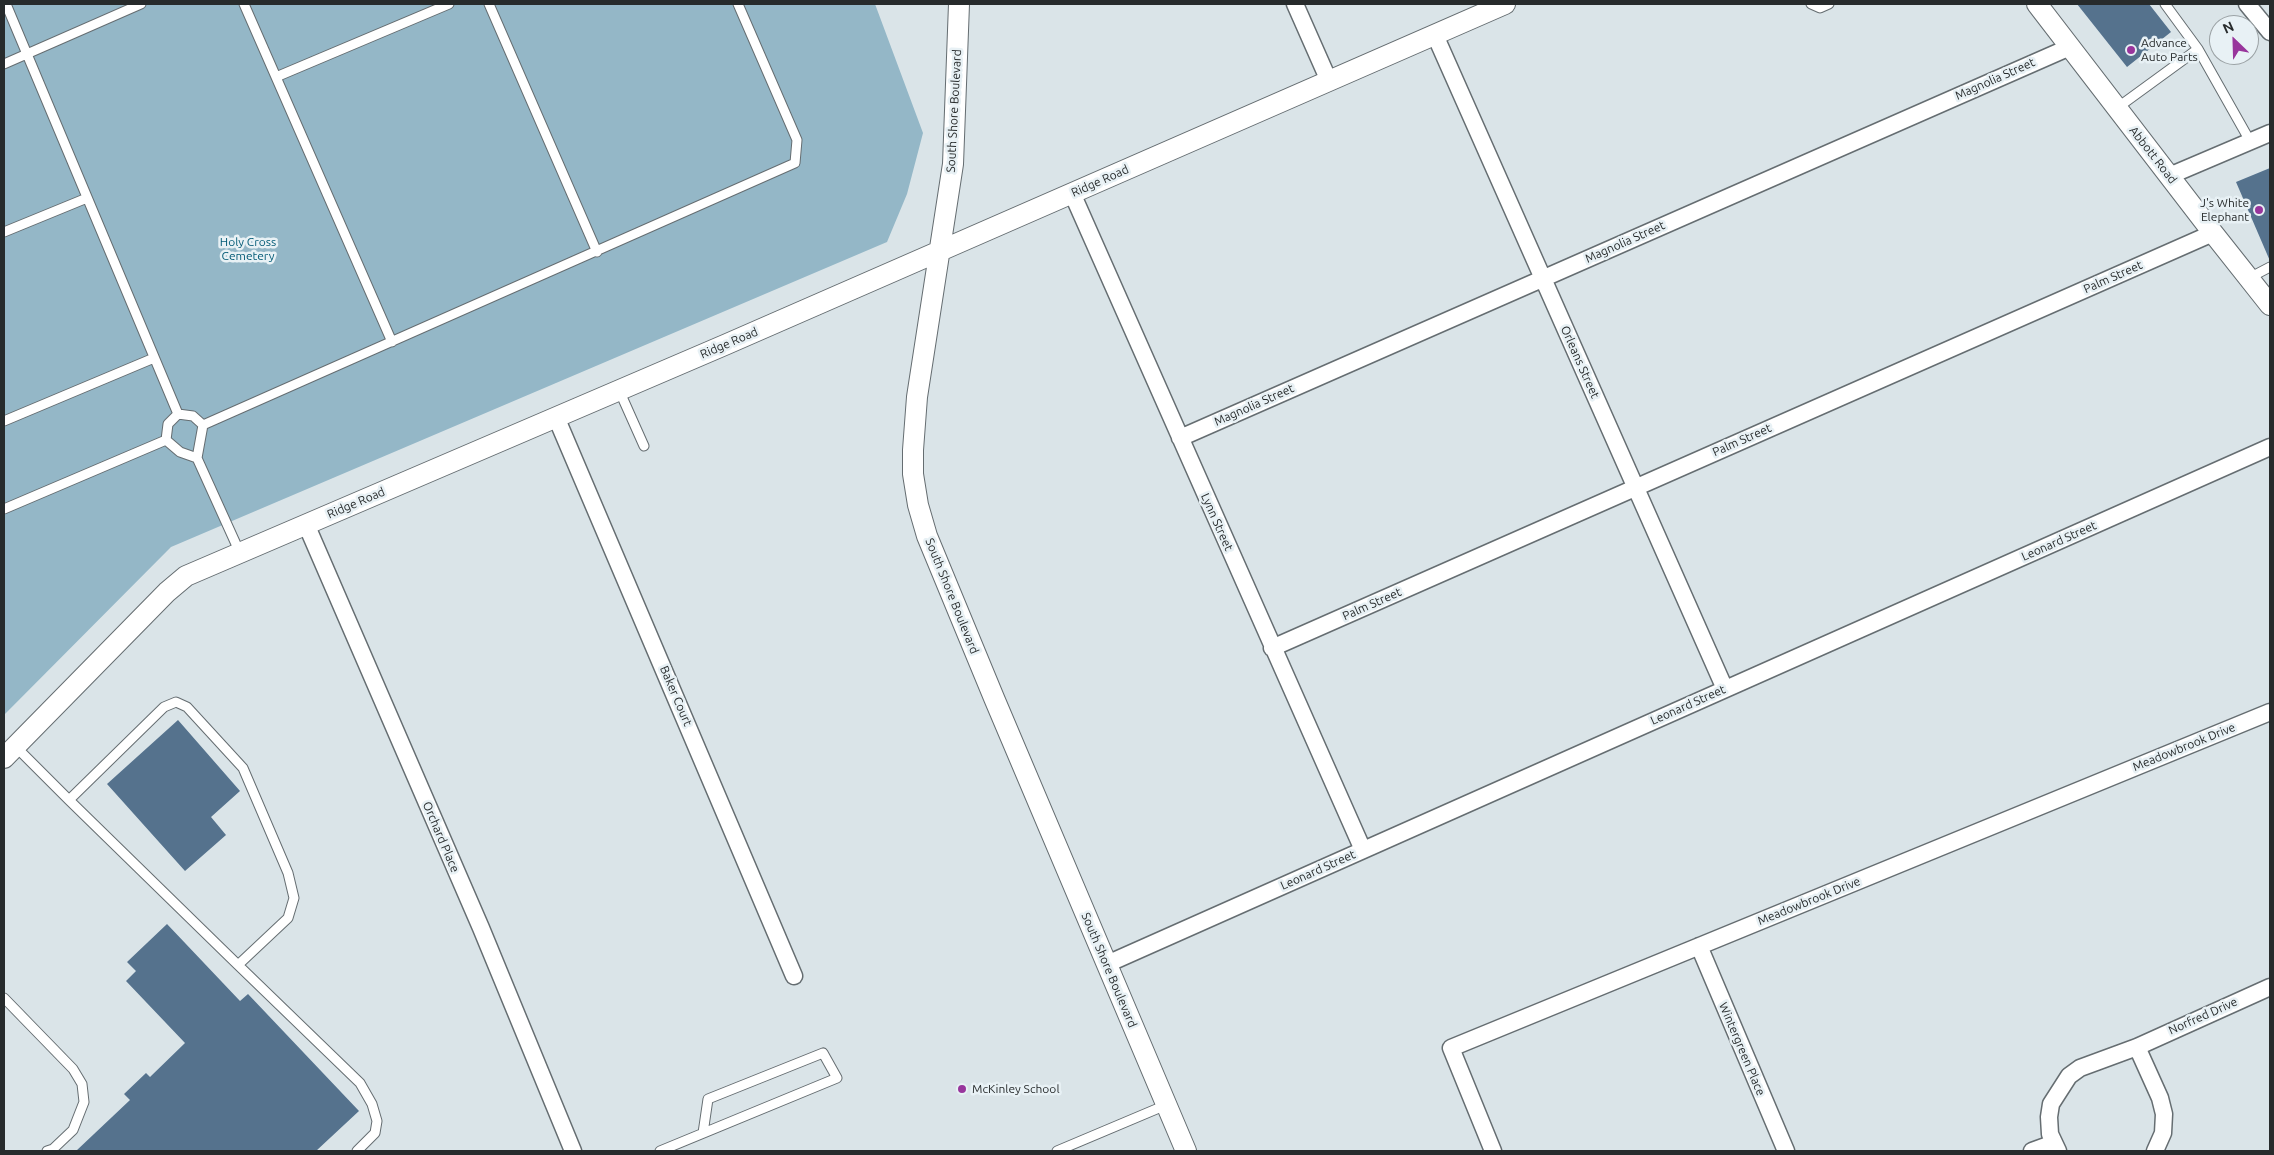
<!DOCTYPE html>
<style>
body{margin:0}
#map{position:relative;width:2274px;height:1155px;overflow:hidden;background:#dae4e8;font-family:Ubuntu,sans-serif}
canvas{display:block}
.frame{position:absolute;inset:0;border:5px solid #272b2c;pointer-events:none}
.north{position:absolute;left:2209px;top:15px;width:50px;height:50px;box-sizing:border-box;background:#e8f1f5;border:1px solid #9ba2a5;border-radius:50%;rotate:336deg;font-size:14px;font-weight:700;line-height:20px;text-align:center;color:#272b2c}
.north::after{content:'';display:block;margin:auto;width:18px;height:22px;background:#98359c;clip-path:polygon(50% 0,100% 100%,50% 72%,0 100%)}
</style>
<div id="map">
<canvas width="2274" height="1155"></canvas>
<div class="frame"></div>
<div class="north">N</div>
</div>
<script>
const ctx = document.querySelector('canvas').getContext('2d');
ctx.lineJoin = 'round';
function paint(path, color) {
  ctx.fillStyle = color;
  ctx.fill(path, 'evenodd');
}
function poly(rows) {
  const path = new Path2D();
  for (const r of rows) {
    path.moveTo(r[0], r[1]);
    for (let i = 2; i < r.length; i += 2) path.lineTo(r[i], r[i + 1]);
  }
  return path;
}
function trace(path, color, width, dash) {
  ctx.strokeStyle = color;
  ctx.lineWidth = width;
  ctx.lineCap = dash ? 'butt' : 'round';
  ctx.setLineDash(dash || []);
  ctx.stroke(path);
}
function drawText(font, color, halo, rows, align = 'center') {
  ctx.font = font + ' Ubuntu,sans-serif';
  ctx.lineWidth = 5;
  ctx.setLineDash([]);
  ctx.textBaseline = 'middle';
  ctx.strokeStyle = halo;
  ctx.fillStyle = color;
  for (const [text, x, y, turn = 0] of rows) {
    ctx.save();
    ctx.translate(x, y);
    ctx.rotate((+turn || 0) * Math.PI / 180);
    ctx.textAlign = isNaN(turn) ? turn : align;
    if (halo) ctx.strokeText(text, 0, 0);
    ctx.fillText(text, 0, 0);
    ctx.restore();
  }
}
paint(poly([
 [4,4,875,4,923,133,907,194,887,242,171,547,4,715]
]), '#94b7c7');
paint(poly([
 [2077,4,2149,4,2171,32,2127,67],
 [2270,168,2270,261,2236,182],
 [178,720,240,791,211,817,226,835,185,871,107,784],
 [167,924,240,1001,248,994,359,1111,316,1151,76,1151,130,1100,124,1094,146,1073,150,1077,185,1043,126,981,136,971,127,962]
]), '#55728d');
const service = poly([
 [6,4,178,414],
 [244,4,392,342],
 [489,4,597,252],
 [1811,4,1820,8,1829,4],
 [2165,4,2198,49],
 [4,64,141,4],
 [276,77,449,4],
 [2117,108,2198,49,2250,141],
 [4,232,87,198],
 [2249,278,2270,267],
 [619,390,644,446],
 [4,421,154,358],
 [203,425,795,163,797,140,738,4],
 [197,458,180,452,166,440,168,424,178,414,193,416,203,425,197,458,240,553],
 [4,509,166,440],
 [15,746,69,800,238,965,288,918,294,898,288,873,243,768,187,707,176,702,164,707,69,800],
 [238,965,360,1083,372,1104,377,1121,375,1133,357,1151],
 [4,998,73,1069,82,1084,84,1102,73,1130,53,1149,47,1151],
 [660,1151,837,1078,823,1053,708,1099,703,1133],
 [1057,1151,1166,1105]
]);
const minor = poly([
 [1295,4,1329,81],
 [2247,4,2270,32],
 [1435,35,1725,689],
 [2169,176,2270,133],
 [1072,193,1363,850],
 [556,417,794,976],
 [1180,438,2070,47],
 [306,524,481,928,573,1151],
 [1272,648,2213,233],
 [1699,946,1786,1151],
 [1107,964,2270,447],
 [2137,1047,2160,1098,2164,1114,2163,1133,2155,1151],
 [1493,1151,1451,1048,2270,712],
 [2032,1151,2054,1143],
 [2058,1151,2050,1134,2049,1117,2051,1104,2069,1076,2080,1068,2137,1047,2270,987]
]);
const tertiary = poly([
 [959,4,953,164,917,397,913,450,913,474,918,505,927,536,994,698,1186,1151],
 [2037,4,2213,233,2270,305],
 [4,758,167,592,186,576,727,344,1505,4]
]);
trace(service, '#656d71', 11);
trace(minor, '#656d71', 19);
trace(tertiary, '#656d71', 22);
trace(service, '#fff', 9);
trace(minor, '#fff', 16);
trace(tertiary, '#fff', 20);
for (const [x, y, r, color] of [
 [2131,50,5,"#98359c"],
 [2259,210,5,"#98359c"],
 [962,1089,5,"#98359c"]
]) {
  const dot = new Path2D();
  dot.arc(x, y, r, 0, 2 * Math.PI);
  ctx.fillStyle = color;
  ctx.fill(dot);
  trace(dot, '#e8f1f5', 2);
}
drawText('12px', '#272b2c', '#e8f1f5', [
 ["Advance",2141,43],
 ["Auto Parts",2141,57],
 ["J's White",2249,203,"right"],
 ["Elephant",2249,217,"right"],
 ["McKinley School",972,1089]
], 'left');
drawText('12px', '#272b2c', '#e8f1f5', [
 ["Magnolia Street",1995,79,-24],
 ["South Shore Boulevard",954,111,-87],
 ["Abbott Road",2153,155,52],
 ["Ridge Road",1100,181,-24],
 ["Magnolia Street",1625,242,-24],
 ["Palm Street",2113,277,-24],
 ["Ridge Road",729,343,-23],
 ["Orleans Street",1580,362,66],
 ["Magnolia Street",1254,405,-24],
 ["Palm Street",1742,440,-24],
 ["Ridge Road",356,503,-23],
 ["Lynn Street",1217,522,66],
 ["Leonard Street",2059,541,-24],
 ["South Shore Boulevard",952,596,68],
 ["Palm Street",1372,604,-24],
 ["Baker Court",676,696,67],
 ["Leonard Street",1688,705,-24],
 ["Meadowbrook Drive",2184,747,-22],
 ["Orchard Place",441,837,67],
 ["Leonard Street",1318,870,-24],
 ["Meadowbrook Drive",1809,901,-22],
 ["South Shore Boulevard",1109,970,67],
 ["Norfred Drive",2203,1016,-24],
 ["Wintergreen Place",1742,1049,67]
]);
drawText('12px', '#005975', '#e8f1f5', [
 ["Holy Cross",248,242],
 ["Cemetery",248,256]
]);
</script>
